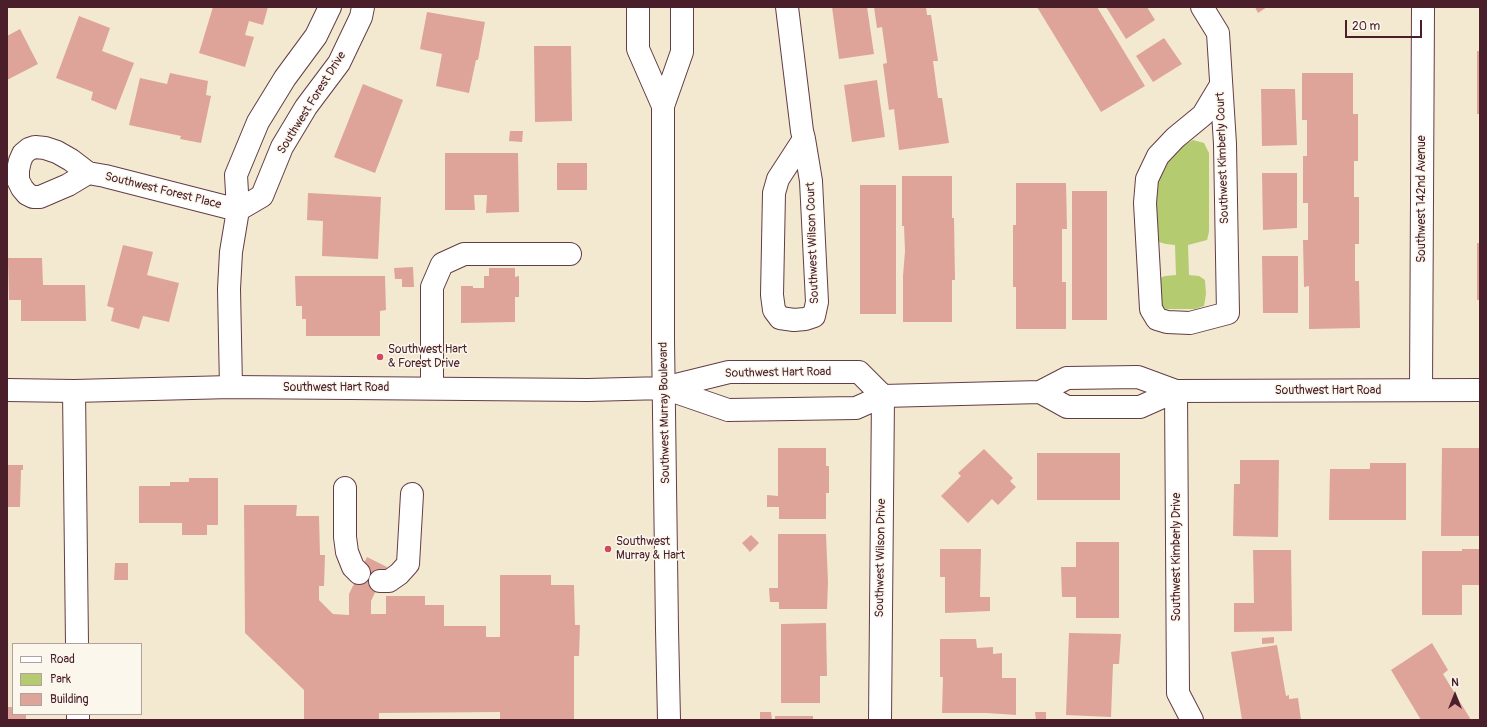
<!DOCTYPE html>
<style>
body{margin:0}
#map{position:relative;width:1487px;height:727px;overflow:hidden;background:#f3e9d1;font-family:Pangolin,sans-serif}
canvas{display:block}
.frame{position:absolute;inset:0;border:8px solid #4a1f2b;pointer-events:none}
.legend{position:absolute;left:12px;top:643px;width:130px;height:72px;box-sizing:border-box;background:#fbf7ec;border:1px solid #b4a19f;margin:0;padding:5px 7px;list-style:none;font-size:12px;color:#4a1f2b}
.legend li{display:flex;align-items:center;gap:8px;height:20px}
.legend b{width:20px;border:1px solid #b4a19f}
.north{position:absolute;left:1435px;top:675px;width:40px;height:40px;-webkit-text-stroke:3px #fbf7ec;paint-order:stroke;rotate:0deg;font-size:11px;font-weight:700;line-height:16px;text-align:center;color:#4a1f2b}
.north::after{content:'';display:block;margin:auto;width:14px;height:18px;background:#4a1f2b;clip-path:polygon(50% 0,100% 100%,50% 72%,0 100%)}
.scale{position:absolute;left:1345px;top:20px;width:77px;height:18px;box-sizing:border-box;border:2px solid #4a1f2b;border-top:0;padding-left:5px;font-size:12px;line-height:14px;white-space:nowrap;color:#4a1f2b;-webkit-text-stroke:3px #fbf7ec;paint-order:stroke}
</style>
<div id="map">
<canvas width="1487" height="727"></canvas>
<div class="frame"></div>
<ul class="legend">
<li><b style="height:5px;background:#fff"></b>Road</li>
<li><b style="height:11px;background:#b4cb70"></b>Park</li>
<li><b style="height:11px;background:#dea499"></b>Building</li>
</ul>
<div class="north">N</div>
<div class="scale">20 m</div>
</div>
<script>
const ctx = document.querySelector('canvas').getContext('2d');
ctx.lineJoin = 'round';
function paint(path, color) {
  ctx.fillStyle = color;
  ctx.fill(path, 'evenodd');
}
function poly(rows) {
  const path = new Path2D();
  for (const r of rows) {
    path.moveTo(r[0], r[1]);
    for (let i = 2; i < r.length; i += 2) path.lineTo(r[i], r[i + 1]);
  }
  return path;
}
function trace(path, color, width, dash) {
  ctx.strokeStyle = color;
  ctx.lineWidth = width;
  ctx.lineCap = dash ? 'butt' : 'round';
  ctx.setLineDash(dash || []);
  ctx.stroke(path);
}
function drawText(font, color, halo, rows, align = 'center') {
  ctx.font = font + ' Pangolin,sans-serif';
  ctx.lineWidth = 3;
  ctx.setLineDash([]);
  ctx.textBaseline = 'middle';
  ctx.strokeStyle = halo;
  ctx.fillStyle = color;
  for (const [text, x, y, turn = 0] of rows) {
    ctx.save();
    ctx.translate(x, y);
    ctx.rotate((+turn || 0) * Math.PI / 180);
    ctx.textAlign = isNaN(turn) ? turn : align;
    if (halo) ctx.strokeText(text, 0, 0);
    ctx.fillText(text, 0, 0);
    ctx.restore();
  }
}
paint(poly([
 [1193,140,1204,143,1209,153,1209,232,1207,240,1188,245,1189,275,1199,276,1205,280,1206,294,1204,306,1195,309,1166,309,1157,305,1157,279,1165,276,1176,275,1175,245,1166,244,1155,241,1156,177,1171,153]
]), '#b4cb70');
paint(poly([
 [213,7,268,7,263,25,249,21,245,35,254,37,245,67,199,53],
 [832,7,867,7,874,54,839,59],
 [874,7,926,7,927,15,931,15,938,61,933,61,938,98,942,98,949,143,899,150,894,109,889,110,883,64,887,63,882,27,877,28],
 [1037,7,1097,7,1145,86,1101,112],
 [1106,7,1147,7,1155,20,1126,39],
 [1255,7,1267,7,1258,13],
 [427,12,485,22,478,60,476,60,469,93,436,86,442,54,420,49],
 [79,16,110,28,102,51,134,63,116,110,91,100,93,92,56,78],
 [20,29,38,64,7,80,7,36],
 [1164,38,1182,64,1153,82,1136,56],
 [534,46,571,46,572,121,535,122],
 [1477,51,1480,51,1480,114,1477,114],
 [170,73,208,81,206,95,211,96,201,143,180,139,181,136,129,125,140,78,167,84],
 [1302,73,1353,73,1353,114,1358,114,1358,161,1354,161,1354,197,1359,197,1359,244,1355,244,1355,281,1359,281,1360,328,1309,329,1309,286,1304,287,1303,240,1308,240,1308,203,1303,203,1303,156,1307,156,1307,120,1302,120],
 [877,80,885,137,852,142,844,85],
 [363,84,403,100,375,173,334,157],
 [1261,89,1295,89,1297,145,1262,146],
 [510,131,523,131,522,142,509,141],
 [445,153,518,153,519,212,486,213,487,195,474,195,475,210,445,210],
 [557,163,587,163,587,190,557,190],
 [1262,173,1297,173,1297,228,1263,230],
 [902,176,952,176,952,218,954,218,955,280,952,280,952,322,903,322,903,276,905,251,904,226,902,226],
 [1016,183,1066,183,1067,229,1062,229,1062,282,1066,282,1066,329,1016,329,1016,287,1013,287,1013,225,1016,225],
 [860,185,896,185,896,314,860,314],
 [1072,191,1107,191,1107,320,1072,320],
 [308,193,381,197,378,259,322,256,323,221,307,220],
 [1477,243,1480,243,1480,300,1477,300],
 [123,245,153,252,147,275,179,283,169,322,143,316,139,329,111,321,114,308,107,306],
 [1262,256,1298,256,1298,313,1263,313],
 [8,258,42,258,43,285,85,285,86,321,21,321,21,300,9,300],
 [413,267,414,287,402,287,402,279,395,279,394,268],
 [489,268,515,268,515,277,519,276,519,297,515,297,515,322,461,323,461,286,473,286,473,288,484,288,484,276,489,276],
 [295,276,385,276,386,310,380,311,380,336,306,336,306,319,302,319,302,306,296,306],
 [778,448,826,448,826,466,829,466,829,493,826,493,826,519,779,519,779,507,767,507,767,495,778,496],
 [1442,448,1480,448,1480,536,1441,536],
 [984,449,1013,478,1010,481,1016,487,998,505,992,499,968,523,941,496,961,476,958,473],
 [1037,453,1120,453,1120,500,1037,500],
 [1240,460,1279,460,1278,537,1233,536,1234,484,1240,484],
 [1370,463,1406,463,1406,520,1329,520,1330,469,1370,469],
 [7,465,23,465,23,470,21,470,20,507,7,507],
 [189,478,218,478,218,525,207,525,207,535,182,535,182,523,139,523,139,486,170,486,170,482,189,482],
 [244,505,297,505,296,516,319,516,320,555,325,555,324,586,319,586,319,600,333,614,349,615,349,594,367,557,387,567,371,601,371,614,386,614,386,596,425,596,425,605,444,605,444,626,486,626,486,637,500,637,500,575,551,575,551,585,574,585,575,625,580,625,579,656,574,656,574,720,500,720,500,712,379,713,379,720,304,720,304,690,245,633],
 [778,534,826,534,828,582,827,609,779,609,779,602,770,602,769,588,778,588],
 [751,535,759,543,750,552,742,543],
 [1076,542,1119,542,1119,618,1076,618,1076,597,1062,597,1061,567,1076,567],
 [940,549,981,549,980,597,990,597,990,611,945,613,945,577,940,577],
 [1462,549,1480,549,1480,585,1462,585,1462,615,1422,615,1422,551,1462,551],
 [1253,550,1291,550,1292,631,1234,632,1234,603,1254,603],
 [115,563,128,563,128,580,114,580],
 [826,623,827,676,820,676,820,703,781,703,781,624],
 [1069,633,1121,634,1119,664,1113,664,1111,717,1066,715],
 [1274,637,1274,643,1262,644,1262,638],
 [940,639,976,639,977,648,993,647,993,654,1002,653,1002,678,1016,678,1016,715,987,713,942,713,943,677,940,677],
 [1432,643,1448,670,1443,674,1471,720,1421,720,1391,670],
 [1277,645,1286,696,1289,695,1289,699,1298,698,1301,720,1242,720,1231,652],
 [7,707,13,707,13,714,26,714,26,720,7,720],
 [760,712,771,712,772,720,760,720],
 [1035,712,1046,712,1046,720,1036,720],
 [775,716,813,716,813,720,775,720]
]), '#dea499');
const minor = poly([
 [787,7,802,131,804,139,811,181,817,302,814,316,805,319,794,320,780,318,774,310,772,295,774,193,778,179,804,139],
 [1202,7,1218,33,1225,144,1228,313,1190,323,1167,322,1157,319,1151,309,1145,203,1147,179,1158,156,1175,138,1203,115,1221,85],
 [35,147,45,148,57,152,71,160,88,173,68,185,40,197,33,197,27,194,22,188,18,180,18,170,20,161,23,154,29,149,35,147],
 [88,173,105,176,238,210],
 [238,210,262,196,282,147,306,107,339,63,361,17,363,7],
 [231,387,229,289,231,252,238,210,236,175,258,122,285,78,316,36,330,7],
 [432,388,432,287,442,264,464,254,570,254],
 [664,388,728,410,856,408,883,396,1040,392,1067,378,1138,377,1176,391,1480,390],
 [664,388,729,372,859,372,883,396],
 [1421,390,1423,7],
 [74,391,77,644],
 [1176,391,1178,693,1192,720],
 [1040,392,1067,407,1140,407,1176,391],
 [345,488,345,537,347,552,353,567,359,573],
 [380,581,389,581,399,574,408,564,412,494],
 [78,714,78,720],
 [880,720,883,396]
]);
const major = poly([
 [638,7,638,49,663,106],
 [7,390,74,391,231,387,588,390,664,388],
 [669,720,667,629,663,340,663,106,682,52,682,7]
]);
trace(minor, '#633d44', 24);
trace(major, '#633d44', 24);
trace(minor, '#fff', 22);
trace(major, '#fff', 22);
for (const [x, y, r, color] of [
 [380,357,4,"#d1495b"],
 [608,549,4,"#d1495b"]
]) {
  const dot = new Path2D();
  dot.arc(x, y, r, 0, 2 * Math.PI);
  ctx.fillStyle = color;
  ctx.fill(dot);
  trace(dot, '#fbf7ec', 1.5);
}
drawText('12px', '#4a1f2b', '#fbf7ec', [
 ["Southwest Forest Drive",312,103,-58],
 ["Southwest Kimberly Court",1223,158,-92],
 ["Southwest Forest Place",163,191,14],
 ["Southwest 142nd Avenue",1422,199,-90],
 ["Southwest Wilson Court",813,243,-92],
 ["Southwest Hart Road",778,373,-1],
 ["Southwest Hart Road",336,388],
 ["Southwest Hart Road",1328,391],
 ["Southwest Murray Boulevard",665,413,-91],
 ["Southwest Kimberly Drive",1177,557,-90],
 ["Southwest Wilson Drive",881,558,-89]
]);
drawText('12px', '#4a1f2b', '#fbf7ec', [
 ["Southwest Hart",388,350],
 ["& Forest Drive",388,364],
 ["Southwest",616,542],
 ["Murray & Hart",616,556]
], 'left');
</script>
